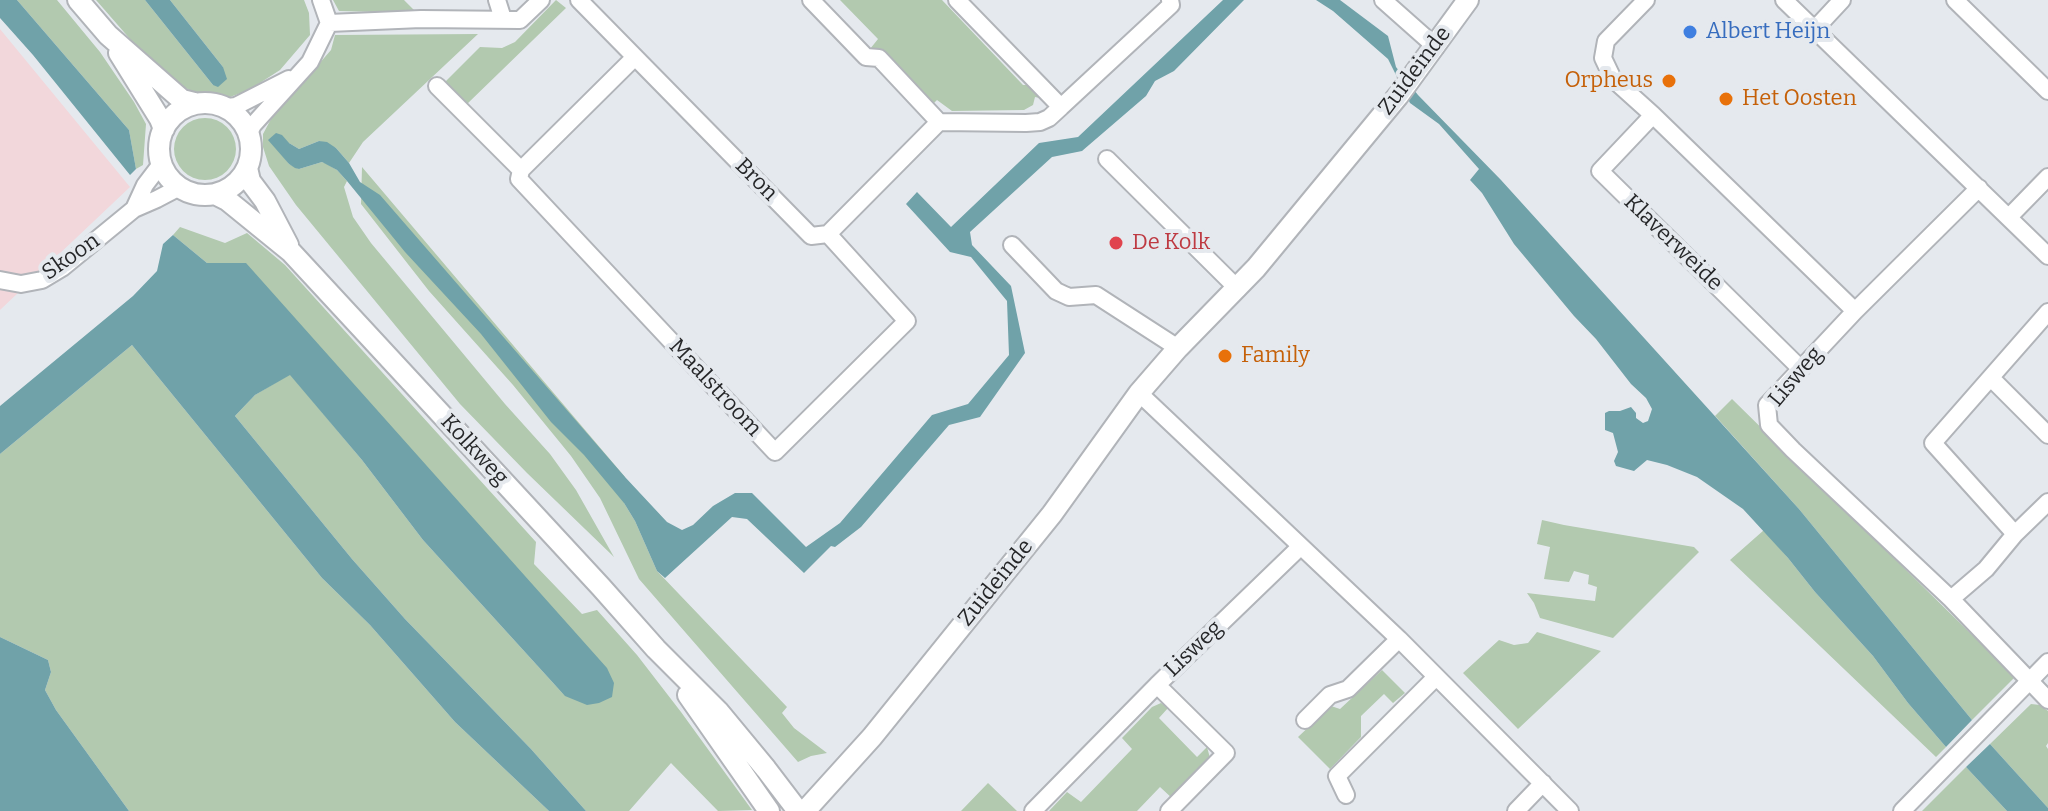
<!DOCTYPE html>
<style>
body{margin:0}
canvas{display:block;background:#e5e9ee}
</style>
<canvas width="2048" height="811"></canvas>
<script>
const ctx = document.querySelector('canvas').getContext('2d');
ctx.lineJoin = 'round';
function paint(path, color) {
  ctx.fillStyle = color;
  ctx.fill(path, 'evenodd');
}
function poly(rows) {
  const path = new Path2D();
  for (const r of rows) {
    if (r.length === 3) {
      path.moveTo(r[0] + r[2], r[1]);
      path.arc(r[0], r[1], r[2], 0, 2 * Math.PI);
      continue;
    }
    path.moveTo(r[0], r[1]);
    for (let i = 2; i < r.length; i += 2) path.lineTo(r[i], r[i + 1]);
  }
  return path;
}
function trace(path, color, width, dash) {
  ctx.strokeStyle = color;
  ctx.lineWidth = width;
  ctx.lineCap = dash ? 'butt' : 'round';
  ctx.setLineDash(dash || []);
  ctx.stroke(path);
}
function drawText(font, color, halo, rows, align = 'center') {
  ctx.font = font + ' Bitter,serif';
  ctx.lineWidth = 8;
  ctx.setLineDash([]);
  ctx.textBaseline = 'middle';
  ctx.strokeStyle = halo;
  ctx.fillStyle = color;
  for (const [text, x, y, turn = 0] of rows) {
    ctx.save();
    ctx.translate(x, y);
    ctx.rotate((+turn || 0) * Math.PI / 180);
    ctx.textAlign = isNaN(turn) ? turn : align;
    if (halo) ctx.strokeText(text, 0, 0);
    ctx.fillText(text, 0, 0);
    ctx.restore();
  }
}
paint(poly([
 [0,29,130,187,0,310]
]), '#f2d7db');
paint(poly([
 [17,0,57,0,100,52,134,102,146,124,143,165,136,169,129,130],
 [96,0,145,0,213,85,223,67,170,0,304,0,309,13,310,35,280,70,249,90,230,97,191,91,170,79,151,63],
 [333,0,404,0,417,13,339,11],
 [556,0,566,8,466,105,443,84,480,47,502,48,515,42],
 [840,0,942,0,1023,85,1032,85,1040,98,1035,97,1033,105,1024,110,952,111,937,100,933,104,883,51,870,49,878,39],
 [478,34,363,142,349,163,336,148,319,141,299,149,289,143,284,157,289,164,299,169,322,162,327,164,337,170,347,181,344,187,353,217,371,243,505,404,550,454,576,490,614,557,527,473,460,404,296,205,269,166,263,147,263,134,271,119,331,50,335,35],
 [205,149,31],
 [362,167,625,477,624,503,635,521,657,571,787,707,782,713,794,728,827,753,811,756,798,762,639,579,600,498,571,456,513,385,429,291,361,204],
 [180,227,225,243,247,233,285,265,536,542,534,564,582,614,597,610,637,655,681,712,752,810,718,811,671,763,629,811,586,811,531,749,405,619,352,559,235,416,255,395,290,374,362,460,423,540,565,696,207,263,173,235],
 [132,345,322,578,370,625,455,722,549,811,129,811,56,710,45,690,51,672,48,660,0,637,0,454],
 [1732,399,2015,677,1972,720,1799,509,1717,418,1715,416],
 [1542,520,1564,525,1694,547,1699,552,1613,638,1540,618,1534,603,1527,593,1595,601,1597,587,1588,584,1589,575,1574,571,1569,582,1544,579,1550,547,1537,544],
 [1764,530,1788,558,1815,592,1873,656,1908,703,1946,747,1936,757,1730,560],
 [1537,632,1601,651,1518,729,1463,673,1499,640,1514,645,1528,643],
 [1382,670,1405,693,1393,703,1384,694,1361,716,1361,737,1330,769,1298,737,1331,706,1340,709],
 [1161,703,1168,708,1159,718,1197,757,1207,747,1210,758,1191,777,1173,799,1160,787,1137,811,1049,811,1067,792,1081,802,1132,749,1122,738,1152,707],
 [2031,704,2040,705,2048,711,2048,743,2046,746,2048,749,2048,808,1990,744],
 [1966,767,2007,811,1922,811],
 [988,783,1017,811,961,811]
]), '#b2c9af');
paint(poly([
 [0,0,17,0,129,130,136,169,130,175,33,55,0,18],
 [145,0,170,0,223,67,227,79,218,87,213,85],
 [1223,0,1244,0,1174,71,1155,81,1146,96,1082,151,1052,157,970,232,972,245,1011,286,1025,353,980,417,949,425,861,527,835,547,831,546,804,573,747,519,732,517,665,578,657,571,635,521,624,503,584,455,551,422,481,334,405,252,347,181,337,170,322,162,299,169,295,168,289,164,268,140,276,133,282,135,289,143,299,149,319,141,327,142,336,148,349,163,360,182,380,195,625,477,667,522,682,530,693,525,713,506,735,493,752,493,806,547,840,523,932,415,968,404,1009,355,1007,301,971,257,950,252,906,204,917,192,951,227,1039,143,1078,137],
 [1316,0,1340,0,1388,36,1396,67,1418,95,1501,180,1799,509,1972,720,1946,747,1908,703,1873,656,1815,592,1788,558,1743,509,1697,477,1667,465,1647,460,1634,471,1616,466,1614,461,1618,452,1613,433,1605,430,1605,413,1609,411,1620,411,1631,407,1636,413,1636,418,1643,423,1648,421,1652,409,1646,398,1631,384,1596,339,1574,316,1514,244,1482,193,1470,180,1479,169,1439,124,1410,103,1388,59,1333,11],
 [173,235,207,263,246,263,607,668,614,683,612,697,599,703,587,705,565,696,423,540,362,460,290,375,255,395,235,416,352,559,405,619,531,749,586,811,549,811,455,722,370,625,322,578,132,345,0,454,0,406,133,296,157,271,163,244],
 [0,637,48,660,51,672,45,690,56,710,129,811,0,811],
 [1990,744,2048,808,2048,811,2007,811,1966,767]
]), '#70a2a9');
const minor = poly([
 [321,0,329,23,421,19,520,20,541,0],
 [497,0,503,19],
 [579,0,811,236,828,234,939,122],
 [811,0,866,57,879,58,939,122,1026,123,1040,122,1049,118,1061,107,957,0],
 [1383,0,1436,47],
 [1646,0,1606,41,1603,58,1613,79,1653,115],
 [1784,0,2048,256],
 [1955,0,2048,91],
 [1815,29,1842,0],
 [437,86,521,170,519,179,775,452,907,321,828,234],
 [228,107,236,106,289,79],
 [1061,107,1171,5,1170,0],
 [248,134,253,125,310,62,329,23],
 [1107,159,1238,289],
 [521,170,635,57],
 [1979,188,1855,311,1767,405,1769,425,1793,450,1951,599,2048,700],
 [134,209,145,185,161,164],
 [2009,217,2048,177],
 [1012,245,1056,291,1069,297,1096,295,1178,348],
 [0,280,21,284,42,280,62,268,134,209,157,199,178,188],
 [1800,368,1600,171,1653,115,1855,311],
 [1991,378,2048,435],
 [1139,393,1399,639,1570,811],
 [2015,534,1933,443,2048,312],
 [1951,599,1986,569,2015,534,2048,502],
 [1157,685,1226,753,1169,811],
 [1305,720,1330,695,1348,689,1399,639],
 [1346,795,1337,776,1435,678],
 [1033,811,1157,685,1300,547],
 [1516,811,1543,783],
 [1902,811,2048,662]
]);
const tertiary = poly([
 [78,0,108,35,182,100,194,103],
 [119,53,160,119,164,129],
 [205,149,46],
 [247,168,250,181,265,201,288,245],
 [217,195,227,200,291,252,601,587,656,649,718,711,766,769,798,811],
 [688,695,769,811],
 [805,811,872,737,1052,514,1139,393,1178,348,1256,268,1398,96,1468,0]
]);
trace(minor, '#b1b4b9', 20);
trace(tertiary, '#b1b4b9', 24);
trace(minor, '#fff', 16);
trace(tertiary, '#fff', 20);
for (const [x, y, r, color] of [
 [1690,32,8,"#3f7fe0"],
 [1669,81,8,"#e8710a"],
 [1726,99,8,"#e8710a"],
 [1116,243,8,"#e0444e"],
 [1225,356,8,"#e8710a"]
]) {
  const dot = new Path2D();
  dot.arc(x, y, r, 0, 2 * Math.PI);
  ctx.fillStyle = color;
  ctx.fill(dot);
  trace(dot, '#e5e9ee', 3);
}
drawText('22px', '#366cbe', '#e5e9ee', [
 ["Albert Heijn",1706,32]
], 'left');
drawText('22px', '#262729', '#e5e9ee', [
 ["Zuideinde",1415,71,-53],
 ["Bron",756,180,45],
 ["Klaverweide",1673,243,44],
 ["Skoon",71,257,-35],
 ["Lisweg",1796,377,-50],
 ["Maalstroom",715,388,47],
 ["Kolkweg",474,450,47],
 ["Zuideinde",996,583,-51],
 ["Lisweg",1194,649,-44]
]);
drawText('22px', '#c56008', '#e5e9ee', [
 ["Orpheus",1653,81,"right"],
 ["Het Oosten",1742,99],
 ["Family",1241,356]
], 'left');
drawText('22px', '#be3a42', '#e5e9ee', [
 ["De Kolk",1132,243]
], 'left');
</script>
